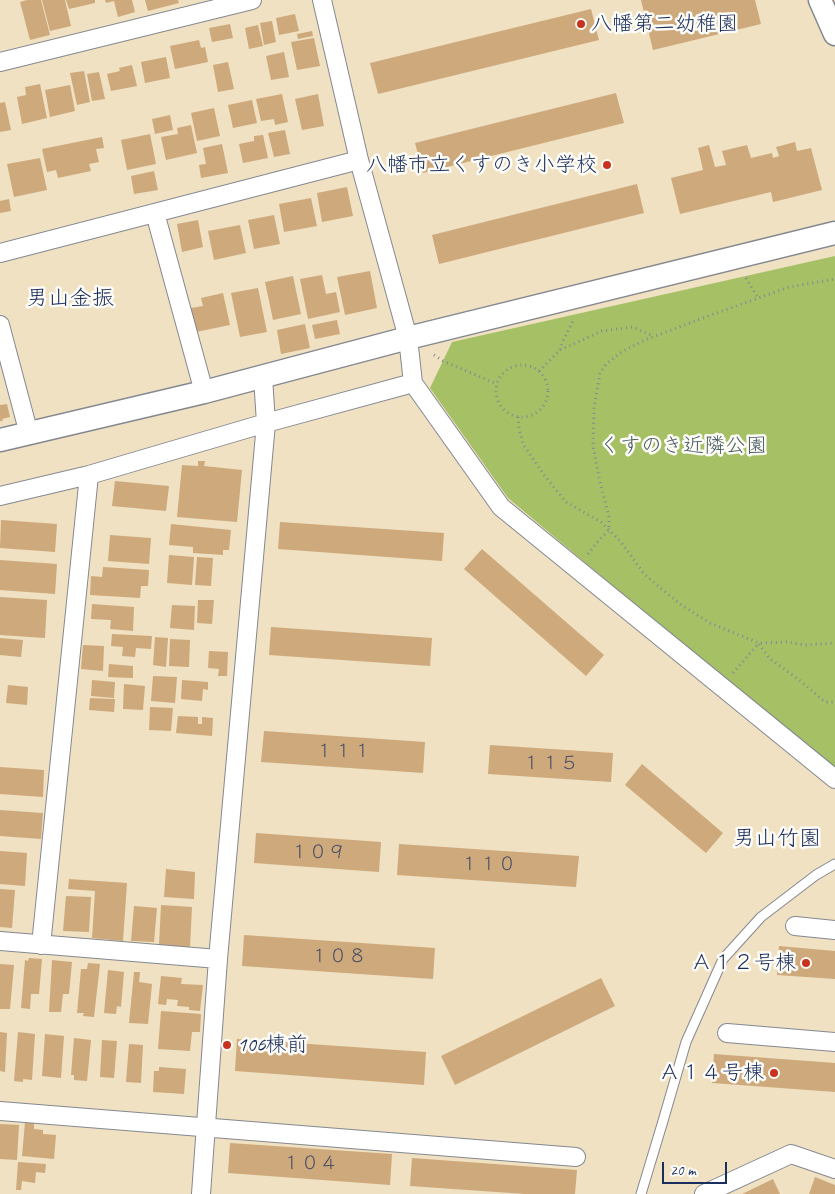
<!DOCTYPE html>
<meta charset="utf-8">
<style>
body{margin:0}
#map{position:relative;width:835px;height:1194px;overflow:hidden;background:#efe1c2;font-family:Caveat,sans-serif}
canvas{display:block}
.scale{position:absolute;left:662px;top:1162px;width:65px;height:22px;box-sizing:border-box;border:2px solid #1b2f5e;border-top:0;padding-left:6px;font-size:15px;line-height:18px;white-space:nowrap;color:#1b2f5e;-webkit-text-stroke:4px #fdfcf7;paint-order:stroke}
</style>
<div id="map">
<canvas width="835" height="1194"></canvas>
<div class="scale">20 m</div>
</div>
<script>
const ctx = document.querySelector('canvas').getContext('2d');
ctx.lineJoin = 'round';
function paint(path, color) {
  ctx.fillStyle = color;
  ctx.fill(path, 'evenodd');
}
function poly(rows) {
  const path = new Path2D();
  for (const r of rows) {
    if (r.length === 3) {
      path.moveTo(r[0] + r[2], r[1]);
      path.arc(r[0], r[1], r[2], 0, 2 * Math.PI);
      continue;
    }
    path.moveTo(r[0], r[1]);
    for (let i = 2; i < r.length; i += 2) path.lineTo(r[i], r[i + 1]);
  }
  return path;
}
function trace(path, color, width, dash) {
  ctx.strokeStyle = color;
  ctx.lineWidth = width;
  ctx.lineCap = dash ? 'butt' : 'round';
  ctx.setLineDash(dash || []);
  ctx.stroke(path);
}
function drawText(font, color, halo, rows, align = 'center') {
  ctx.font = font + ' Caveat,"Klee One",sans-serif';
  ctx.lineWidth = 5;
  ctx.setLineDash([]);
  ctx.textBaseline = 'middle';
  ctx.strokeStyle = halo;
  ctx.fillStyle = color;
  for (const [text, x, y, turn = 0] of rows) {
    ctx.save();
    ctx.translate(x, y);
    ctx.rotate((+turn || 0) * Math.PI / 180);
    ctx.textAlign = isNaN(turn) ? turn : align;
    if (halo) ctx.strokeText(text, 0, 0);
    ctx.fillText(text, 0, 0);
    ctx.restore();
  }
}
paint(poly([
 [835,256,835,772,508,498,430,388,452,342]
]), '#a6c066');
paint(poly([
 [27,0,41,0,50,35,30,40,20,2],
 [42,0,65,0,71,26,50,31],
 [66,0,95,0,95,3,69,9],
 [105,0,132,0,135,12,118,17,114,1,106,3],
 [145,0,178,0,179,3,148,11],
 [641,0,755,0,761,24,653,50],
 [591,9,599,40,378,94,370,63],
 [295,14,299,31,279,35,276,18],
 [272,21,276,42,264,45,260,23],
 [230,24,233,38,212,42,209,28],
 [258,25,263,46,249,49,245,28],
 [312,31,313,36,298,39,297,34],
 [314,38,320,66,297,70,291,42],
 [199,40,201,48,205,47,208,62,175,69,170,46],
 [284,52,289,77,271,80,266,56],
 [166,57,170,78,145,83,141,62],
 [228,62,234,89,218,92,213,65],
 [132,65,137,86,111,91,107,74,120,71,119,68],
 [84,71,90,102,77,105,70,73],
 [99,72,105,99,92,101,87,74],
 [40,84,47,118,22,124,17,97,26,95,25,87],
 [70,85,75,111,50,117,45,90],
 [616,93,624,123,423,173,415,143],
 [282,94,288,122,275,125,274,119,261,121,256,99],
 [318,94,324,126,302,130,295,99],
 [252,100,257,123,233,128,228,105],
 [5,102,11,130,0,132,0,103],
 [214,108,220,136,197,141,191,113],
 [170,115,173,130,155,134,152,119],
 [191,125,197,153,166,160,161,137,178,134,177,128],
 [285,130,290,154,274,157,268,133],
 [150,134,156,164,127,170,121,140],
 [263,135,268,158,243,163,239,144,254,141,254,136],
 [102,137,104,148,96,149,99,162,89,164,91,171,58,178,56,170,47,172,42,149],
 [795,142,797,151,811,148,822,190,773,202,771,192,680,214,671,178,703,170,698,148,709,145,715,167,726,165,722,151,747,145,751,158,772,153,773,158,779,156,776,147],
 [222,144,228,173,201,178,199,165,206,164,203,148],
 [40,158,47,190,14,197,7,164],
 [154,171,158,190,134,194,131,176],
 [637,184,644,213,439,264,432,235],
 [347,187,353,216,322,222,317,193],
 [311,198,317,226,284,232,279,204],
 [9,199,11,211,0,213,0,201],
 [274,215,280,244,254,249,248,220],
 [198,220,203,247,182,252,177,224],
 [240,225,246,253,214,260,208,231],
 [370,271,377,308,345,315,337,277],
 [322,275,326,294,336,292,340,312,308,319,300,279],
 [293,276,301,314,273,320,265,282],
 [258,288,267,332,240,337,231,293],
 [223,293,230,325,196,332,191,308,203,306,201,298],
 [337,320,340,334,315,339,312,325],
 [305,324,310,348,281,354,277,330],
 [7,404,10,417,2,419,3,421,0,421,0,405],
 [198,461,205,461,204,466,242,470,237,522,177,517,182,465,198,466],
 [115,481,169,486,166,511,112,506],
 [1,520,57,524,55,552,0,548],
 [280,522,444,533,442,561,278,549],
 [171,524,231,530,229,550,223,550,223,555,193,553,193,547,169,545],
 [110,535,151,538,149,564,108,561],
 [482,549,604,655,586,676,464,569],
 [169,555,194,557,192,585,167,583],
 [197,557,213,558,211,586,195,585],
 [0,560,57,564,55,594,0,590],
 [103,567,149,570,148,586,141,586,140,598,90,595,91,576,102,577],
 [0,597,47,600,45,638,0,635],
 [198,600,214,600,212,624,197,623],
 [92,604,134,607,133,631,110,629,111,620,91,619],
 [172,605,195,606,194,630,170,628],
 [271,627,432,638,430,666,269,655],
 [112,634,152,636,151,649,136,648,135,657,122,656,123,647,111,646],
 [155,637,168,638,166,667,153,665],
 [0,638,23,640,21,657,0,655],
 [170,639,190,640,189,667,169,666],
 [83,645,104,646,103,671,81,669],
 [209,651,228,652,227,676,218,676,219,669,208,668],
 [109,664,133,666,133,678,108,677],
 [153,676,177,677,175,703,151,701],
 [92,680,115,682,114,698,91,696],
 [182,680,208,682,208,690,203,689,202,701,181,699],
 [124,684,145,686,143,710,123,709],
 [8,685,28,687,27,705,6,703],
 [90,698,115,699,114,712,89,710],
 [150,707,173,708,171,731,149,730],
 [178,716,198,717,198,724,202,724,202,717,213,718,212,736,176,733],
 [264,731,425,742,423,773,261,762],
 [490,745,613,753,611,782,488,774],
 [642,764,723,833,706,853,625,785],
 [0,767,44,770,43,797,0,794],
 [0,810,43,813,41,839,0,836],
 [256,833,381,842,379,872,254,863],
 [399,844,579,856,576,887,397,875],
 [0,851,27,853,25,886,0,884],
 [166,869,195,872,194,899,164,897],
 [69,879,127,883,123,941,92,938,95,891,68,889],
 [0,889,15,890,12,928,0,927],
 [66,896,91,897,89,932,63,931],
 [161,905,192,907,190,947,159,945],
 [134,906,157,908,154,942,131,941],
 [244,935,435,948,433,979,242,966],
 [779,946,835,951,835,979,777,975],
 [29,958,42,959,39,994,31,994,30,1009,21,1008,25,960,28,961],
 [52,960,72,962,69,994,63,994,61,1012,49,1012],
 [88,963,100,964,94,1017,83,1016,84,1013,77,1013,81,969,87,969],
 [0,964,14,965,10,1009,0,1009],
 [108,970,124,972,121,1007,117,1006,116,1014,104,1013],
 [134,972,140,972,139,982,152,984,148,1024,129,1023],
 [161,976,182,978,181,984,203,985,200,1011,189,1010,189,1007,177,1006,178,1000,167,999,166,1005,158,1004],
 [601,978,615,1006,455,1085,441,1056],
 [161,1011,201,1014,200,1032,192,1032,190,1051,158,1049],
 [0,1032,7,1033,5,1072,0,1071],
 [18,1032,35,1034,32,1080,23,1079,23,1082,14,1081],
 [45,1034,64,1036,61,1078,42,1076],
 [74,1038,91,1040,87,1081,74,1080,74,1075,71,1075],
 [237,1039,426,1052,424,1085,235,1071],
 [102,1040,117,1041,114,1078,100,1077],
 [129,1044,143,1045,141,1083,126,1082],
 [714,1054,835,1063,835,1092,712,1083],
 [159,1067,186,1069,184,1094,153,1092,154,1071,159,1071],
 [25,1122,34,1123,34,1129,43,1130,43,1134,56,1135,54,1159,22,1156],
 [0,1124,19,1125,17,1160,0,1159],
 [230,1143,392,1154,390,1185,228,1173],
 [412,1158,577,1170,575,1194,525,1194,410,1186],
 [18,1162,46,1164,45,1173,36,1172,35,1183,22,1181,21,1190,16,1190],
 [815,1177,835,1185,835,1194,809,1194],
 [773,1179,780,1194,742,1194]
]), '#cea97c');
const service = poly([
 [641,1194,663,1121,686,1042,723,959,761,917,816,875,835,864]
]);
const minor = poly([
 [322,0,359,160,408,338,413,383,501,507,835,779],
 [0,62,252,0],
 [155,213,204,392],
 [0,253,359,160],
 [0,325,29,434],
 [0,496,89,475,266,423,413,383],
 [795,926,835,930],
 [0,941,218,959],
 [41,945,89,475],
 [727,1033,835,1042],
 [0,1111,576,1157],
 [201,1194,218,959,266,423,263,377],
 [704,1194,791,1154,835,1169]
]);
const tertiary = poly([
 [820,0,835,34],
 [0,440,204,392,408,338,835,233]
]);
trace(service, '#858890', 11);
trace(minor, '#858890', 20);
trace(tertiary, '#858890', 25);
trace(poly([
 [746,278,758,298],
 [560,350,562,343,574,319],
 [434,355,443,361,497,384],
 [522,391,26],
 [539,371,560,350,602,331,633,327,653,336],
 [518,417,519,428,523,444,544,475,566,502,601,522,621,542,644,574,680,604,710,623,759,643,787,642,805,645,835,643],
 [588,554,599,540,609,530,609,517,600,482,593,446,594,408,600,374,606,364,623,351,645,340,703,318,789,287,835,279],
 [759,644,769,658,798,679,825,702,835,702],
 [733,673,759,643]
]), '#858890', 3, [1, 4]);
trace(service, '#fff', 9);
trace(minor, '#fff', 18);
trace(tertiary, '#fff', 22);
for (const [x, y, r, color] of [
 [581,24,5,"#c8321e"],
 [607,165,5,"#c8321e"],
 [806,963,5,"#c8321e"],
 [227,1045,5,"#c8321e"],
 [774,1073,5,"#c8321e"]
]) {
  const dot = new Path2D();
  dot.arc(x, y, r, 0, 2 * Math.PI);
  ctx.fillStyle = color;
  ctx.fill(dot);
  trace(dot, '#fdfcf7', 2);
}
drawText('19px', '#484e66', null, [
 ["１１１",343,752],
 ["１１５",550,764],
 ["１０９",318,853],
 ["１１０",488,865],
 ["１０８",338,957],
 ["１０４",310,1164]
]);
drawText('21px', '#1b2f5e', '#fdfcf7', [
 ["八幡第二幼稚園",591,24,"left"],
 ["八幡市立くすのき小学校",597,165],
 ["Ａ１２号棟",796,963],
 ["106棟前",237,1045,"left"],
 ["Ａ１４号棟",764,1073]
], 'right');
drawText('21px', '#455a60', '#fdfcf7', [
 ["くすのき近隣公園",683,446]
]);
drawText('22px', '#1b2f5e', '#fdfcf7', [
 ["男山金振",70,299],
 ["男山竹園",777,839]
]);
</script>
